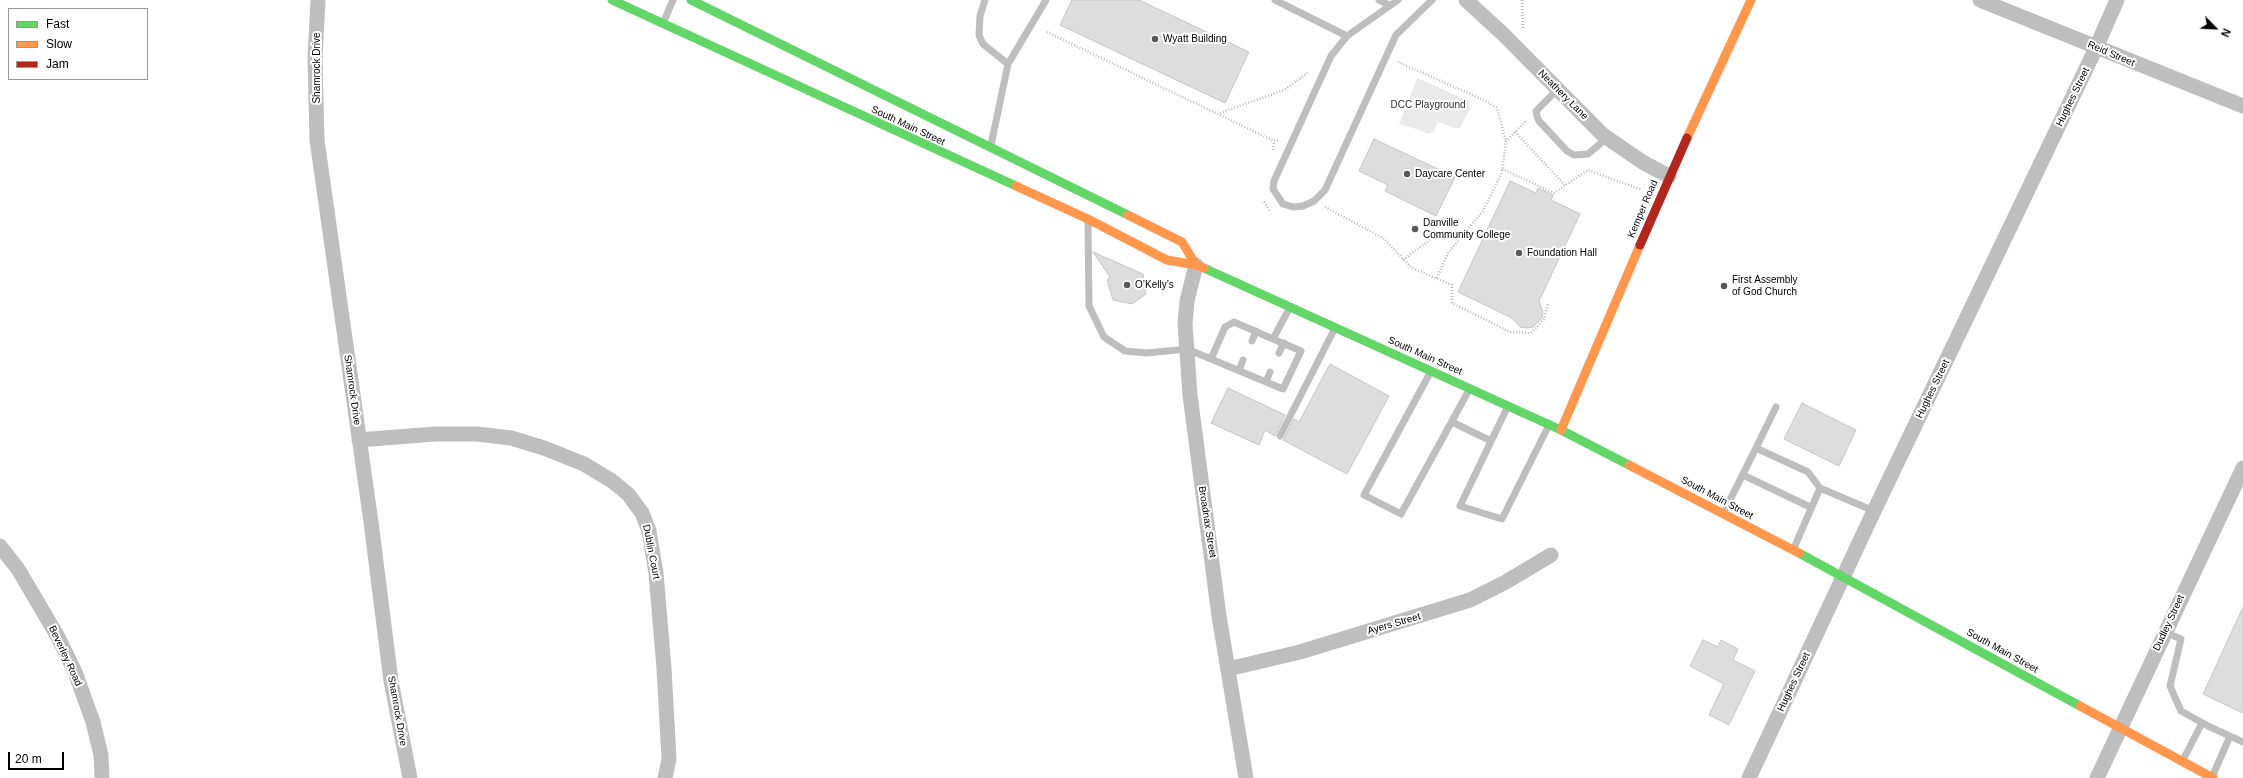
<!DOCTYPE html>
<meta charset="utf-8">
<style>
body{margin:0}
#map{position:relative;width:2243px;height:778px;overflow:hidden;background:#fff;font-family:Arial,sans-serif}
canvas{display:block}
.legend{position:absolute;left:8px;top:8px;width:140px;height:72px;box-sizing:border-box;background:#fff;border:1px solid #999;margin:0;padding:5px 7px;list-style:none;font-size:12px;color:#000}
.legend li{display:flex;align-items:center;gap:8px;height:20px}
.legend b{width:20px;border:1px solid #999}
.north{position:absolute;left:2195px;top:8px;width:40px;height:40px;-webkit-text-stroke:3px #fff;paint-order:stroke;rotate:114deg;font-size:11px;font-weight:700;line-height:16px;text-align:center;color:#000}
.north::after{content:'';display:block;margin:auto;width:14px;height:18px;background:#000;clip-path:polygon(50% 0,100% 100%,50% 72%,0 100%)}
.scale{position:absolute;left:8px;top:752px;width:56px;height:18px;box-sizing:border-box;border:2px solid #000;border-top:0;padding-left:5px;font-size:12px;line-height:14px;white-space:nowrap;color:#000;-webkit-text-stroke:3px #fff;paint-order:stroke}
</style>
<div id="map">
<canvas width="2243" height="778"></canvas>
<ul class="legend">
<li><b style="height:5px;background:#63d668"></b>Fast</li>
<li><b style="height:5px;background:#ff974d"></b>Slow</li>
<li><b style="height:5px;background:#b3261e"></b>Jam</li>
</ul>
<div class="north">N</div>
<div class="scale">20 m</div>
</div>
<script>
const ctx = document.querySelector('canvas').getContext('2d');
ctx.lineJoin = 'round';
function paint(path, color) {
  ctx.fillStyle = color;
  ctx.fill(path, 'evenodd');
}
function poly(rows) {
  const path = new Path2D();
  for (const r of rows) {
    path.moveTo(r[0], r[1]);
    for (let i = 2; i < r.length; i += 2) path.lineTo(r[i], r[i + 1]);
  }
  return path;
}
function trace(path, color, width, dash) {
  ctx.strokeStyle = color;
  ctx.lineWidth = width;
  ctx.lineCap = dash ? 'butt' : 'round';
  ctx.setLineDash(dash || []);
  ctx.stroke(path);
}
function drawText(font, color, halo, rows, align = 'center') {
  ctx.font = font + ' Arial,sans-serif';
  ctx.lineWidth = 4;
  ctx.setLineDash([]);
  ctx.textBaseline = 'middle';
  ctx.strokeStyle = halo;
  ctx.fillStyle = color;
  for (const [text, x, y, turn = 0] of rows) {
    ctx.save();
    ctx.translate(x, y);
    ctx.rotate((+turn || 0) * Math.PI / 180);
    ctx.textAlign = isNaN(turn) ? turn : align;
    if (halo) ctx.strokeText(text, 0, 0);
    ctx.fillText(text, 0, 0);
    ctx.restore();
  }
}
paint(poly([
 [1417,78,1469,101,1470,109,1460,128,1454,128,1438,122,1434,131,1429,134,1417,129,1399,124]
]), '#eaeaea');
const building = poly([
 [1072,0,1139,0,1249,52,1225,103,1060,25,1072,0],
 [1374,139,1455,177,1436,216,1385,191,1388,185,1359,171,1374,139],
 [1510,181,1536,193,1538,188,1553,195,1551,200,1580,214,1539,301,1543,312,1542,318,1533,327,1527,328,1520,327,1512,318,1458,292,1510,181],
 [1093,252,1143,274,1146,294,1132,304,1113,300,1107,280,1110,277,1093,252],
 [1330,364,1389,396,1347,474,1283,440,1294,419,1299,422,1330,364],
 [1228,388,1285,415,1275,436,1265,430,1259,445,1211,423,1228,388],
 [1802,403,1856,430,1839,466,1784,439,1802,403],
 [2243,607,2243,713,2203,694,2243,607],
 [1703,640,1718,647,1721,640,1738,649,1733,660,1755,671,1729,725,1709,715,1724,684,1690,666,1703,640]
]);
paint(building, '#ddd');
trace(building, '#c5c5c5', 1);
trace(poly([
 [1522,0,1523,29],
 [1047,32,1274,141,1280,140],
 [1398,62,1488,102,1497,108,1506,141],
 [1220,113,1284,90,1309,72],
 [1515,132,1565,185],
 [1273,150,1274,141],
 [1502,169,1554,193,1588,170,1642,190],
 [1264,202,1270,211],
 [1325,207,1383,238,1412,268,1452,285,1452,303,1510,332,1531,333,1544,319,1548,304],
 [1403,260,1442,231],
 [1437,278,1448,253,1483,211,1502,172,1506,141,1526,121]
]), '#b8b8b8', 2.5, [1, 2]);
trace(poly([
 [985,0,980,16,979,35,983,44,1008,64],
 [1275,0,1347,36],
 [1379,0,1389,5],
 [1398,0,1347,36,1331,56,1274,181,1273,189,1283,204,1293,207,1303,206,1314,201,1325,190,1396,35,1432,0],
 [664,21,673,0],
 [1557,90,1536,111,1537,116,1539,121,1567,151,1574,155,1588,154,1607,138],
 [991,145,1008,64,1046,0],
 [1088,222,1089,306,1104,337,1125,351,1147,353,1187,349,1283,389,1301,351,1273,339,1289,309],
 [1252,341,1256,331],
 [1279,353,1284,343],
 [1211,359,1225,327,1234,322,1273,339],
 [1239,370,1243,360],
 [1430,373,1364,495,1401,514,1469,390],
 [1266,382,1270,372],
 [1507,408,1460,506,1502,519,1548,427],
 [1452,422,1491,441],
 [1280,436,1334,330],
 [1756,448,1776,407],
 [1743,475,1810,507],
 [1724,512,1756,448,1808,472,1820,488,1874,511],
 [1794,548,1820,488],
 [2164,632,2181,639,2170,686,2181,711,2208,726,2243,742],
 [2183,760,2202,723],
 [2213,775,2230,736]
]), '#bebebe', 7);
trace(poly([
 [318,0,315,59,317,140,371,522,391,681,410,778],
 [1466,0,1504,35,1603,135,1644,163,1669,176],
 [1980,0,2243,106],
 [1196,265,1187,301,1185,324,1190,395,1219,616,1246,778],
 [359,440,435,434,477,434,511,438,544,448,584,464,612,481,628,494,642,513,649,531,656,573,664,668,669,759,665,778],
 [0,546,18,569,58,637,75,672,93,722,101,755,102,778],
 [1228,669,1300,652,1470,600,1504,583,1551,555],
 [1749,778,1874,511,2096,48,2117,0],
 [2097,778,2243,468]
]), '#bebebe', 15);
trace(poly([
 [612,0,1016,186],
 [691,0,1128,215],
 [1204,268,1561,430,1629,465],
 [1799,553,2080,706]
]), '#63d668', 9);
trace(poly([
 [1687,138,1751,0],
 [1016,186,1088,219,1167,260,1196,265,1204,268],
 [1128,215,1182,242,1196,265],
 [1561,430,1640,245],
 [1629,465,1799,553],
 [2080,706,2213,778]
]), '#ff974d', 9);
trace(poly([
 [1640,245,1687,138]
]), '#b3261e', 9);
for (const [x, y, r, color] of [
 [1155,39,4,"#595959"],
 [1407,174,4,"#595959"],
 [1415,229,4,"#595959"],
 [1519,253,4,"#595959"],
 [1127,285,4,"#595959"],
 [1724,286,4,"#595959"]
]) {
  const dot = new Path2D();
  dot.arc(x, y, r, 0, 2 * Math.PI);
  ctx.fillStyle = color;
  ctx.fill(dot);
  trace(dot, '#fff', 1.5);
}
drawText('10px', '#000', '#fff', [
 ["Wyatt Building",1163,39],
 ["Daycare Center",1415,174],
 ["Danville",1423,223],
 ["Community College",1423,235],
 ["Foundation Hall",1527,253],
 ["First Assembly",1732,280],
 ["of God Church",1732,292],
 ["O’Kelly’s",1135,285]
], 'left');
drawText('10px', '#000', '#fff', [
 ["Reid Street",2111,54,23],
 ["Shamrock Drive",317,68,-90],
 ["Neathery Lane",1563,95,45],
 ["Hughes Street",2073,97,-64],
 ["South Main Street",908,126,25],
 ["Kemper Road",1643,209,-67],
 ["South Main Street",1425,356,24],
 ["Hughes Street",1933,389,-64],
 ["Shamrock Drive",352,390,82],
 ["South Main Street",1717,498,28],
 ["Broadnax Street",1207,522,81],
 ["Dublin Court",651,552,79],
 ["Dudley Street",2169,623,-65],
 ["Ayers Street",1394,624,-16],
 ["South Main Street",2002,651,29],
 ["Beverley Road",65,656,65],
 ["Hughes Street",1794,682,-65],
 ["Shamrock Drive",397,711,80]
]);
drawText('10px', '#303030', '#fff', [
 ["DCC Playground",1428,105]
]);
</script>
